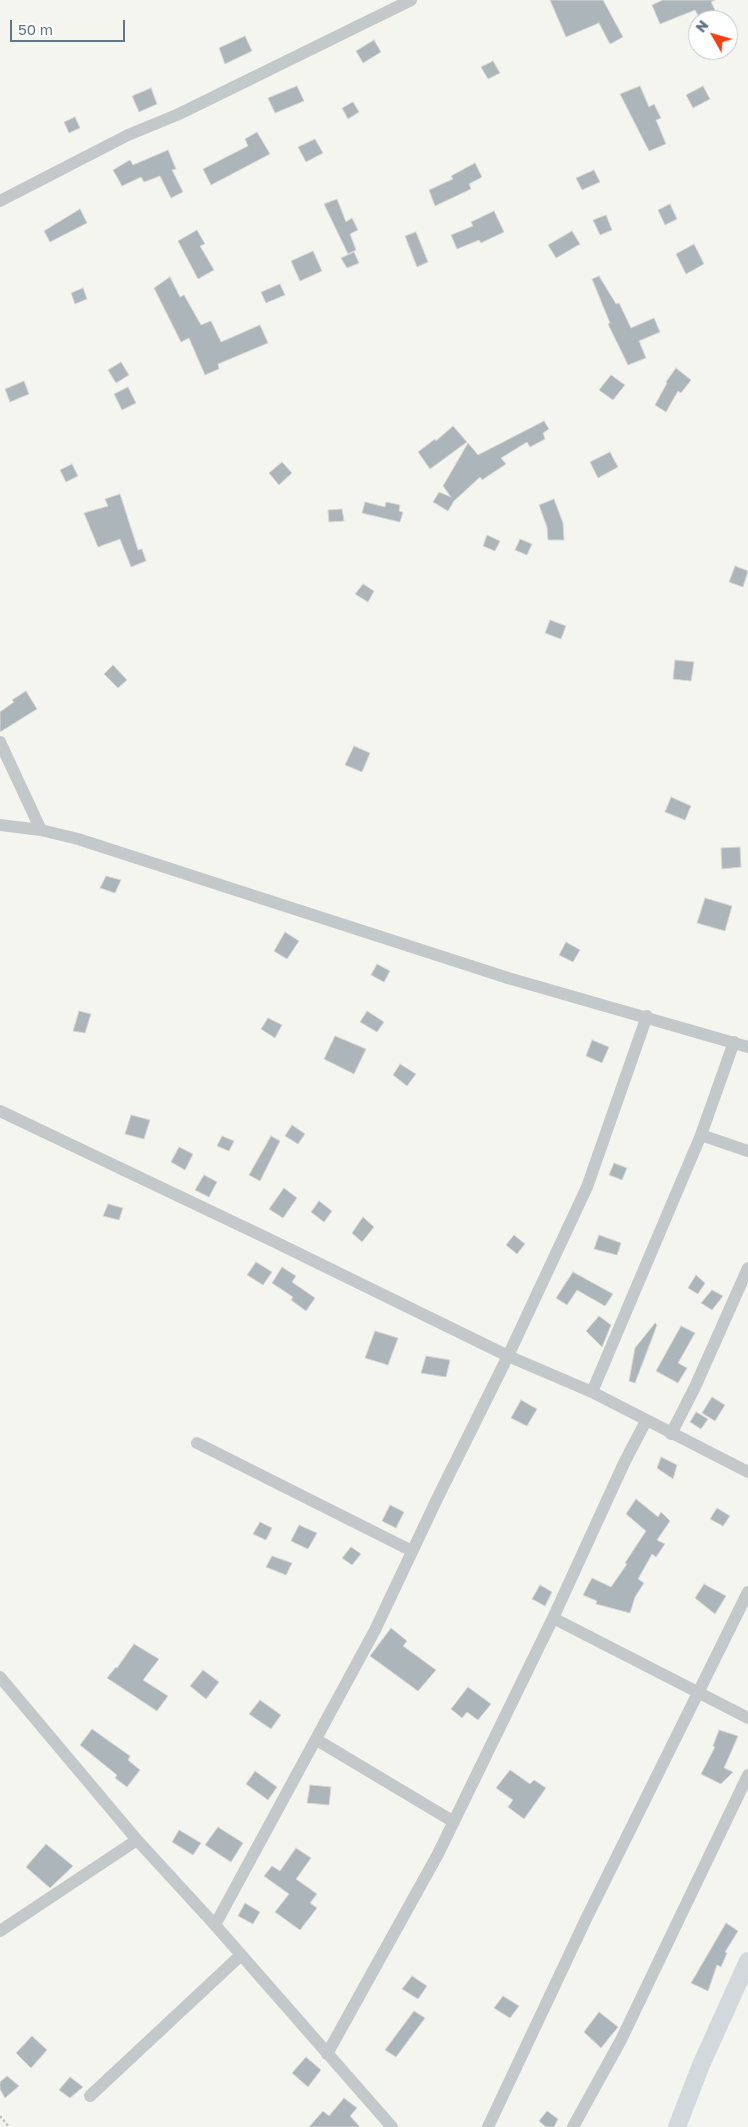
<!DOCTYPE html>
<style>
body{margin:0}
#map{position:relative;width:748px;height:2127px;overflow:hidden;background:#f5f5f0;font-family:"Golos Text",sans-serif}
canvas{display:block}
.north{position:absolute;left:688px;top:10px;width:50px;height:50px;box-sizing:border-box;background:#fff;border:1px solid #c0c8ce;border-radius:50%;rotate:308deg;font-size:14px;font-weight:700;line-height:20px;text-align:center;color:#617684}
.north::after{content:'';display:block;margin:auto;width:18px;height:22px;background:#f33d12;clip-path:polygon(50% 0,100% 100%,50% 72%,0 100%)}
.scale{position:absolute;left:10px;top:20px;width:115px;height:22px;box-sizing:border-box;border:2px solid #617684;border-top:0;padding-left:6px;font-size:15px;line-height:18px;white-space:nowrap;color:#617684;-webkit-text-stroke:4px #fff;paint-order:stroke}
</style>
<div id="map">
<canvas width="748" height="2127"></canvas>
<div class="north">N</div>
<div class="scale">50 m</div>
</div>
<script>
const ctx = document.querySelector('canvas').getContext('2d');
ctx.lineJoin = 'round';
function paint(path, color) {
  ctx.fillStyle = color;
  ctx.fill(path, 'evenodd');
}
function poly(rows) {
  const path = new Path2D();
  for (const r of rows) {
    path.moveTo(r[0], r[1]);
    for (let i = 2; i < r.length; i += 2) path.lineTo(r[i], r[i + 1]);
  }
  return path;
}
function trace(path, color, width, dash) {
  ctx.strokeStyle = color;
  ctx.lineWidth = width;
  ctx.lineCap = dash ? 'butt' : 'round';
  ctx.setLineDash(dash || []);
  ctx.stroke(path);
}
const building = poly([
 [550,0,603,0,623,37,610,44,599,23,566,37,550,0],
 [663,0,715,0,711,2,720,20,701,20,695,10,660,24,652,5,663,0],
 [245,36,252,51,225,64,219,48,245,36],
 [374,40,381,52,363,63,356,51,374,40],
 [493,61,500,73,488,79,481,67,493,61],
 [297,86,304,101,275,113,268,98,297,86],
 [640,86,649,107,654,104,661,118,656,120,666,144,649,151,620,94,640,86],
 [703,86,710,99,693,108,686,95,703,86],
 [151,88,157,104,139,112,132,96,151,88],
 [353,102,359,112,348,119,342,108,353,102],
 [75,117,80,128,69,133,64,122,75,117],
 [257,132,270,154,211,185,203,169,248,146,245,139,257,132],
 [315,139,323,153,306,162,298,147,315,139],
 [168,150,176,169,172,170,183,192,171,198,160,176,144,182,141,177,122,186,113,170,130,160,133,165,168,150],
 [475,163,482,177,469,184,471,189,435,206,429,190,453,179,451,176,475,163],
 [594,170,600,182,582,190,576,178,594,170],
 [337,199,346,222,352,218,358,230,350,234,356,250,348,254,324,204,337,199],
 [670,204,677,219,665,225,658,210,670,204],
 [80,209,87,223,50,242,44,231,80,209],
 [494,211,504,232,481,243,479,240,457,249,451,235,473,226,471,222,494,211],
 [606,215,612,230,600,235,593,220,606,215],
 [197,230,205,244,200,246,214,270,198,279,178,241,197,230],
 [572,231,580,244,556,258,548,245,572,231],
 [416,232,428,262,417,267,405,236,416,232],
 [694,244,704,264,686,274,676,254,694,244],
 [313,251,322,271,300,281,291,261,313,251],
 [354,252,359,263,347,268,341,258,354,252],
 [599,276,616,304,619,303,631,328,654,318,660,332,639,341,646,358,628,365,608,324,610,323,592,279,599,276],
 [170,277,180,297,184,295,201,325,211,321,221,342,260,325,268,343,218,364,219,369,205,375,189,338,181,342,154,288,170,277],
 [280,284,285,295,266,303,261,292,280,284],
 [83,288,87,299,75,304,71,293,83,288],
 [121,362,129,375,116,383,108,370,121,362],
 [676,368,691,380,681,393,678,391,666,412,655,405,667,383,666,382,676,368],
 [611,375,625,385,613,400,599,390,611,375],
 [24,381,29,394,10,402,5,389,24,381],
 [128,387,136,403,122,410,114,394,128,387],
 [544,421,549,429,543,433,545,439,530,447,527,442,501,458,506,464,482,480,480,477,454,501,448,511,433,502,439,492,451,497,443,486,468,443,478,455,544,421],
 [453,426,467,442,430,469,418,452,435,439,436,441,453,426],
 [610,452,618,467,598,478,590,462,610,452],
 [282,462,292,473,279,485,269,473,282,462],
 [72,464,78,476,66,482,60,470,72,464],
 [120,494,138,550,142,549,146,561,131,567,120,539,98,547,84,513,108,506,105,499,120,494],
 [554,499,563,523,564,540,548,540,547,527,539,505,554,499],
 [365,502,385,507,386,502,400,505,399,511,403,512,400,522,362,513,365,502],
 [342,509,344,521,329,522,328,510,342,509],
 [487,535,500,541,495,551,483,546,487,535],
 [520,539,532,544,527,555,515,550,520,539],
 [735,566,748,571,743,587,729,582,735,566],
 [363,584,374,591,368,602,355,594,363,584],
 [550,620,566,626,561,639,545,633,550,620],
 [675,660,694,662,691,681,673,679,675,660],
 [113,665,127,680,118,688,104,674,113,665],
 [26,691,37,709,0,732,0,712,14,702,12,700,26,691],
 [354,746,370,753,362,772,345,765,354,746],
 [671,797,691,806,685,820,665,812,671,797],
 [740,847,741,867,722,869,721,848,740,847],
 [106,876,121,880,115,893,100,888,106,876],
 [705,898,732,906,725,931,697,923,705,898],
 [285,932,299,941,287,959,274,951,285,932],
 [566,942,580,950,573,962,559,955,566,942],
 [377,964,390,971,384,982,371,975,377,964],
 [79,1011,91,1014,85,1033,73,1031,79,1011],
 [367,1011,384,1022,377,1032,360,1022,367,1011],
 [268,1018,282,1025,275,1038,261,1029,268,1018],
 [335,1036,366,1049,354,1074,324,1059,335,1036],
 [592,1040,609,1047,602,1063,586,1056,592,1040],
 [400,1064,416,1074,407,1086,393,1075,400,1064],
 [131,1115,150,1120,144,1139,125,1134,131,1115],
 [292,1125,305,1134,298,1144,285,1136,292,1125],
 [222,1136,234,1141,229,1151,217,1146,222,1136],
 [271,1136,280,1141,260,1181,249,1175,271,1136],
 [179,1147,193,1154,185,1170,171,1162,179,1147],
 [614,1163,627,1168,622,1180,609,1175,614,1163],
 [204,1175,217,1182,209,1197,195,1190,204,1175],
 [284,1188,297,1198,283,1218,269,1209,284,1188],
 [319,1201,332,1211,324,1222,311,1212,319,1201],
 [108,1204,123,1208,119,1220,103,1216,108,1204],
 [363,1217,374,1227,362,1242,352,1233,363,1217],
 [514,1235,525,1244,517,1254,506,1245,514,1235],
 [599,1235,621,1243,617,1255,594,1249,599,1235],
 [256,1262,272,1272,263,1285,247,1275,256,1262],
 [282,1267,296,1276,292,1282,315,1298,306,1311,291,1300,293,1297,272,1283,282,1267],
 [573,1272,613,1294,605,1306,577,1290,567,1305,556,1298,573,1272],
 [696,1275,705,1283,698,1294,688,1288,696,1275],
 [712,1290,723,1296,712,1310,701,1303,712,1290],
 [599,1316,611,1325,602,1347,586,1331,599,1316],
 [655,1323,657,1325,635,1383,629,1381,635,1348,655,1323],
 [681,1326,695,1333,678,1363,687,1368,678,1383,656,1371,681,1326],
 [375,1331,398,1338,388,1365,365,1358,375,1331],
 [426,1356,450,1360,446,1377,421,1373,426,1356],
 [712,1397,725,1405,715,1421,702,1413,712,1397],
 [521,1400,537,1409,527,1426,511,1418,521,1400],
 [696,1412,708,1419,701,1429,690,1422,696,1412],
 [661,1457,677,1465,673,1479,657,1468,661,1457],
 [636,1499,658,1517,661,1512,670,1521,657,1540,665,1544,656,1557,652,1554,638,1579,644,1583,635,1597,630,1613,596,1604,597,1601,583,1595,592,1578,611,1587,627,1564,625,1563,646,1531,626,1514,636,1499],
 [390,1505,404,1512,396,1528,382,1521,390,1505],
 [717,1508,730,1516,723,1526,710,1519,717,1508],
 [260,1522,272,1528,266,1540,253,1534,260,1522],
 [299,1525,317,1533,308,1549,291,1541,299,1525],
 [351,1547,361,1554,352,1565,342,1558,351,1547],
 [272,1556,292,1563,286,1575,266,1567,272,1556],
 [704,1584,726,1596,715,1614,695,1598,704,1584],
 [540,1585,552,1592,545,1606,532,1599,540,1585],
 [391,1628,407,1641,403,1646,436,1670,418,1691,370,1656,391,1628],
 [134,1644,159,1659,143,1680,168,1696,157,1711,107,1678,116,1667,117,1668,134,1644],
 [203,1670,219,1682,206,1699,190,1686,203,1670],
 [468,1687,491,1704,478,1720,467,1712,462,1718,451,1709,468,1687],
 [260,1700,281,1715,271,1729,249,1714,260,1700],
 [92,1729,130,1756,128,1760,140,1770,127,1787,115,1778,117,1775,80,1745,92,1729],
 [719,1730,738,1736,724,1768,733,1772,721,1784,701,1774,715,1747,713,1746,719,1730],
 [510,1770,530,1784,534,1780,546,1788,524,1819,508,1807,513,1800,496,1788,510,1770],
 [255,1771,277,1787,268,1800,246,1784,255,1771],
 [310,1785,331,1787,329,1805,307,1803,310,1785],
 [218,1827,243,1843,231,1862,205,1845,218,1827],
 [179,1830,201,1843,193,1855,172,1842,179,1830],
 [46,1844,73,1866,50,1888,26,1867,46,1844],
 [296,1848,311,1858,296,1879,317,1894,310,1903,317,1908,300,1930,275,1912,289,1894,264,1876,272,1866,280,1871,296,1848],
 [245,1903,260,1912,253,1924,238,1916,245,1903],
 [726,1923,738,1931,725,1952,727,1953,721,1967,717,1965,708,1991,691,1983,726,1923],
 [412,1976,427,1986,418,1999,402,1989,412,1976],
 [503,1996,519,2006,510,2018,494,2008,503,1996],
 [414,2011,425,2018,396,2057,385,2050,414,2011],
 [599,2012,618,2027,601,2048,584,2032,599,2012],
 [32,2036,47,2050,31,2068,16,2053,32,2036],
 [306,2057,321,2070,308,2087,292,2073,306,2057],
 [7,2076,19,2086,5,2098,0,2089,0,2082,7,2076],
 [70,2077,83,2087,70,2098,59,2090,70,2077],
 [344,2098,357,2108,350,2116,360,2127,309,2127,323,2111,329,2116,344,2098],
 [547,2111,558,2119,554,2127,546,2127,539,2121,547,2111]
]);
paint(building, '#acb5b9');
trace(building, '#d6d6d3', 1);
trace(poly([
 [0,2116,9,2127]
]), '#bdbfc1', 2.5, [2.5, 2.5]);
trace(poly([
 [0,201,128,135,179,114,411,0],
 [0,742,41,830],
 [0,825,41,830,78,839,508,978,748,1047],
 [734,1042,701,1135,748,1151],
 [0,1111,271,1240,508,1356,592,1392,748,1472],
 [592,1392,701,1135],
 [646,1421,625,1461,553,1618,748,1718],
 [671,1434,695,1387,748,1268],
 [197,1443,412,1551],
 [0,1677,137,1840,215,1925,392,2127],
 [317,1740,454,1822],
 [215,1925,375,1630,437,1499,508,1356,587,1187,647,1016],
 [0,1931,137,1840],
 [327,2054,438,1854,553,1618],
 [90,2096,241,1955],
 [488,2127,587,1917,748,1592],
 [573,2127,621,2040,748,1775]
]), '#c3c8ca', 12);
trace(poly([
 [677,2127,701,2065,748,1961]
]), '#d2d9dc', 18);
</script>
